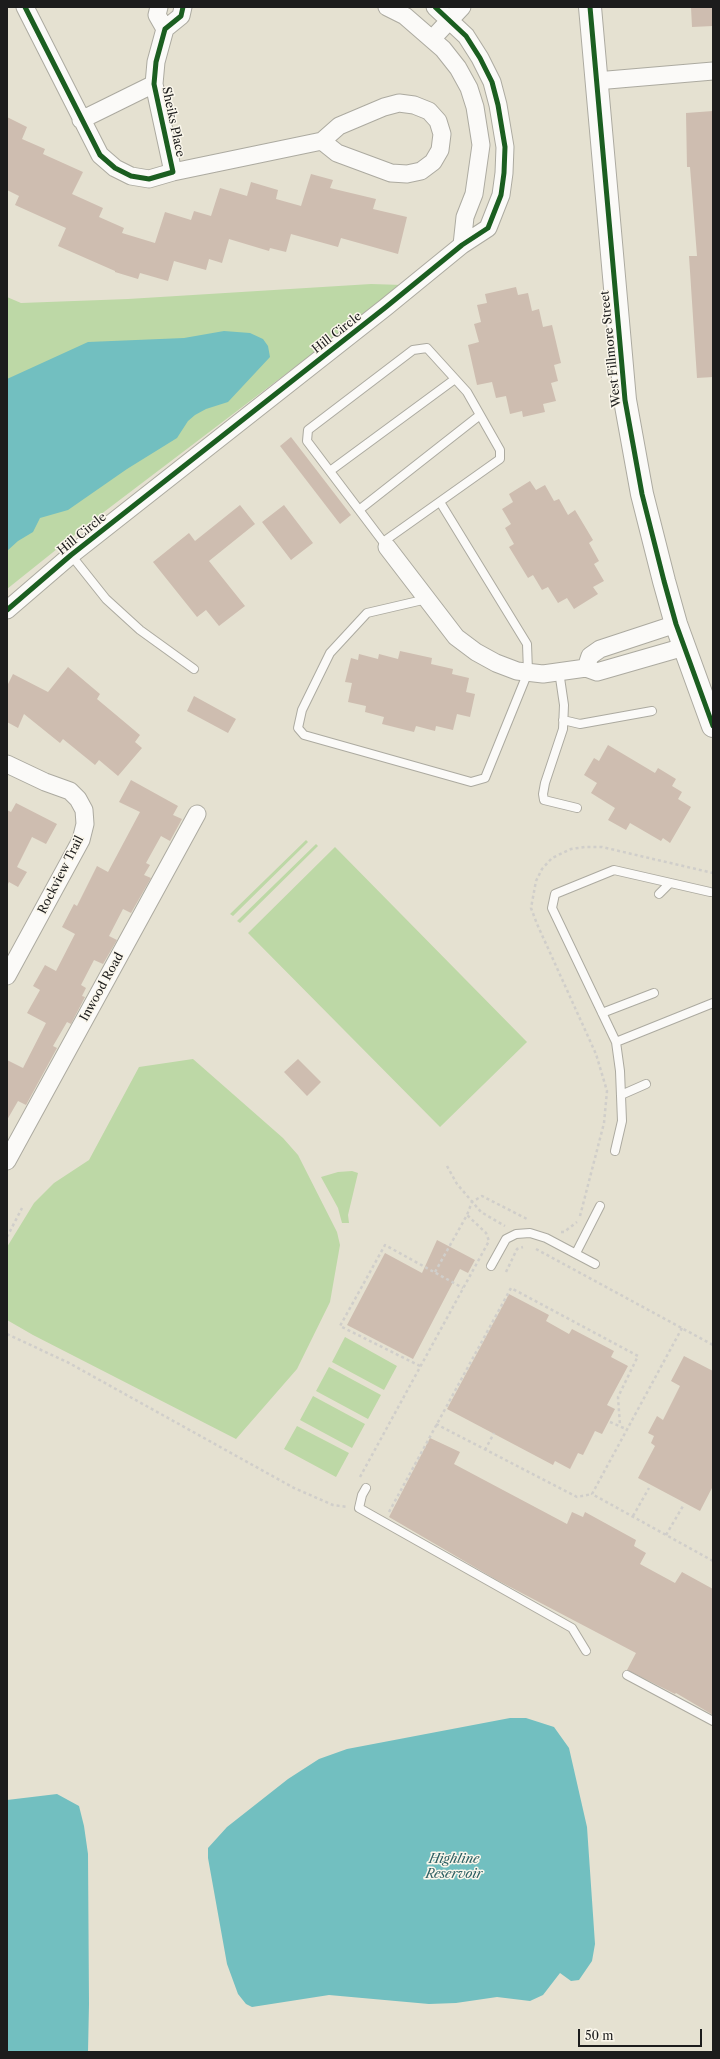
<!DOCTYPE html>
<style>
body{margin:0}
#map{position:relative;width:720px;height:2059px;overflow:hidden;background:#e5e1d1;font-family:"Libre Caslon Text",serif}
canvas{display:block}
.frame{position:absolute;inset:0;border:8px solid #1c1c1c;pointer-events:none}
.scale{position:absolute;left:578px;top:2029px;width:124px;height:18px;box-sizing:border-box;border:2px solid #1c1c1c;border-top:0;padding-left:5px;font-size:12px;line-height:14px;white-space:nowrap;color:#1c1c1c;-webkit-text-stroke:3px #fbf7ec;paint-order:stroke}
</style>
<div id="map">
<canvas width="720" height="2059"></canvas>
<div class="frame"></div>
<div class="scale">50 m</div>
</div>
<script>
const ctx = document.querySelector('canvas').getContext('2d');
ctx.lineJoin = 'round';
function paint(path, color) {
  ctx.fillStyle = color;
  ctx.fill(path, 'evenodd');
}
function poly(rows) {
  const path = new Path2D();
  for (const r of rows) {
    path.moveTo(r[0], r[1]);
    for (let i = 2; i < r.length; i += 2) path.lineTo(r[i], r[i + 1]);
  }
  return path;
}
function trace(path, color, width, dash) {
  ctx.strokeStyle = color;
  ctx.lineWidth = width;
  ctx.lineCap = dash ? 'butt' : 'round';
  ctx.setLineDash(dash || []);
  ctx.stroke(path);
}
function drawText(font, color, halo, rows, align = 'center') {
  ctx.font = font + ' "Libre Caslon Text",serif';
  ctx.lineWidth = 3;
  ctx.setLineDash([]);
  ctx.textBaseline = 'middle';
  ctx.strokeStyle = halo;
  ctx.fillStyle = color;
  for (const [text, x, y, turn = 0] of rows) {
    ctx.save();
    ctx.translate(x, y);
    ctx.rotate((+turn || 0) * Math.PI / 180);
    ctx.textAlign = isNaN(turn) ? turn : align;
    if (halo) ctx.strokeText(text, 0, 0);
    ctx.fillText(text, 0, 0);
    ctx.restore();
  }
}
paint(poly([
 [371,284,403,285,92,521,7,589,7,297,21,303,128,299],
 [306,840,308,842,233,916,230,914],
 [316,844,318,846,240,923,237,921],
 [335,847,527,1042,440,1127,248,933],
 [193,1059,283,1138,298,1155,337,1232,340,1245,330,1302,297,1369,236,1439,33,1335,7,1320,7,1247,34,1203,54,1183,89,1160,139,1067],
 [352,1171,358,1173,348,1215,349,1223,342,1223,338,1208,321,1177,338,1172],
 [345,1337,397,1366,384,1390,332,1362],
 [329,1367,381,1395,368,1419,316,1391],
 [313,1396,365,1424,352,1448,300,1420],
 [297,1426,349,1453,336,1477,284,1449]
]), '#bdd8a6');
paint(poly([
 [224,331,250,333,263,339,268,346,270,357,228,402,206,409,195,415,188,421,177,438,127,469,68,510,40,518,33,532,18,541,7,551,7,379,88,342,184,338],
 [510,1718,526,1718,554,1727,569,1748,587,1827,595,1944,592,1961,579,1980,571,1981,560,1973,543,1995,530,2001,497,1997,456,2003,429,2004,329,1995,252,2007,246,2004,238,1994,227,1964,208,1858,208,1848,227,1827,288,1779,319,1759,347,1749],
 [57,1794,79,1806,84,1826,88,1854,89,2004,88,2052,7,2052,7,1800]
]), '#72bfc0');
paint(poly([
 [691,7,713,7,713,26,692,27],
 [713,111,713,377,697,378,689,256,697,256,690,167,687,167,686,113],
 [7,117,27,127,22,139,45,149,43,154,83,172,72,194,103,208,99,217,124,228,122,233,155,243,165,212,191,220,194,211,211,216,220,188,247,196,251,182,278,190,276,199,301,206,311,174,333,180,330,188,376,199,373,209,407,217,398,254,341,238,338,247,291,234,286,252,270,248,269,251,229,239,222,263,209,259,206,270,174,261,168,281,140,273,138,279,115,272,115,271,58,246,66,228,15,205,19,196,7,190],
 [516,287,518,295,528,293,532,311,539,309,543,327,552,325,561,363,554,365,558,381,551,383,556,401,543,404,545,412,523,417,522,411,510,414,506,396,496,398,492,382,477,385,468,345,479,342,474,324,481,322,477,305,487,303,485,294],
 [291,437,351,515,340,524,280,446],
 [530,481,536,490,545,485,554,501,559,499,568,515,575,510,593,540,589,543,599,561,594,564,604,581,593,587,598,594,574,609,567,598,558,603,548,587,542,590,533,575,528,578,509,547,514,544,505,528,511,524,502,509,513,502,509,494],
 [240,505,255,524,209,561,245,606,219,626,206,610,197,617,153,562,189,533,195,541],
 [284,505,313,543,291,560,262,522],
 [400,651,432,658,431,664,453,669,452,674,469,678,466,692,475,694,470,717,457,714,453,730,436,726,435,731,416,726,414,732,382,724,384,717,365,712,366,706,348,702,352,683,345,682,351,658,358,660,359,654,378,659,379,654,398,659],
 [68,667,100,694,97,699,140,735,135,742,142,748,118,776,99,760,95,765,63,739,60,743,24,714,18,728,7,722,7,686,13,674,48,692],
 [194,696,236,719,228,733,187,711],
 [608,745,655,773,658,768,676,779,672,786,682,792,678,799,691,807,670,843,663,838,661,841,630,823,626,830,608,820,615,808,591,793,597,783,584,775,594,758,599,761],
 [131,780,178,806,173,815,182,819,170,841,161,836,146,863,150,865,144,875,151,878,131,913,123,909,109,936,117,940,103,964,94,960,81,985,86,988,82,996,85,997,71,1024,67,1022,53,1046,57,1048,26,1105,18,1101,7,1120,7,1060,23,1068,46,1023,27,1013,40,990,33,986,45,965,56,971,75,934,62,927,74,904,77,906,97,866,108,872,140,812,119,802],
 [16,803,57,824,46,844,32,837,17,867,27,872,18,887,9,882,7,886,7,810,11,812],
 [298,1059,321,1082,307,1096,284,1072],
 [437,1240,475,1260,468,1273,460,1269,413,1359,347,1325,385,1253,422,1273],
 [509,1294,549,1315,546,1321,569,1334,572,1329,614,1351,611,1357,628,1366,607,1405,615,1409,602,1434,595,1431,583,1455,578,1453,570,1469,555,1461,553,1465,447,1409],
 [684,1356,713,1371,713,1486,700,1511,638,1478,655,1446,651,1443,654,1436,648,1433,657,1416,663,1420,680,1386,671,1381],
 [430,1438,460,1452,454,1464,567,1524,572,1512,583,1517,585,1512,636,1540,634,1546,646,1553,640,1564,675,1583,682,1572,713,1589,713,1715,676,1693,675,1694,627,1670,636,1653,495,1579,389,1517]
]), '#cebdb0');
const lane = poly([
 [330,471,455,379],
 [359,510,480,415],
 [383,542,500,459,500,450,467,392,427,348,413,350,308,430,307,441,387,547],
 [71,555,106,599,140,630,194,669],
 [427,599,367,613,330,653,302,710,298,728,304,735,471,782,485,778,528,672,527,644,440,502],
 [559,671,564,705,563,729,545,783,543,794,544,800,577,808],
 [563,720,580,724,652,711],
 [659,894,670,883],
 [602,1013,654,993],
 [616,1042,552,908,555,894,614,870,710,892],
 [621,1095,646,1084],
 [615,1151,622,1121,620,1071,616,1042,713,1003],
 [576,1253,600,1206],
 [491,1266,506,1239,516,1234,530,1233,546,1238,595,1264],
 [366,1488,362,1495,359,1508,572,1628,586,1651],
 [627,1675,713,1721]
]);
const street = poly([
 [25,7,100,155,115,168,131,176,149,179,173,172,154,84,156,62,165,29,181,16,183,7],
 [159,7,157,15,165,29],
 [387,7,405,16,443,49,458,68,469,88,475,107,481,145,474,194,465,217,462,245],
 [432,39,462,7],
 [596,81,713,71],
 [81,120,154,84],
 [173,172,322,141,337,153,391,173,407,174,421,171,433,162,440,150,442,134,438,121,429,111,414,105,399,103,384,107,339,126,322,141],
 [387,547,456,637,476,652,496,663,517,671,543,674,586,668,597,672,684,647],
 [7,610,71,555,386,307,462,245,488,228,501,195,504,173,505,147,498,105,492,82,480,58,466,36,435,7],
 [586,668,590,656,600,649,676,624],
 [7,764,45,782,70,791,78,799,84,810,85,824,81,840,7,976],
 [7,1161,197,814]
]);
const primary = poly([
 [590,7,625,400,642,494,664,581,676,624,713,726]
]);
trace(lane, '#acaaa0', 10);
trace(street, '#acaaa0', 19);
trace(primary, '#acaaa0', 24);
trace(poly([
 [447,1166,457,1184,481,1212,505,1226],
 [580,1216,604,1123,607,1091,596,1054,537,924,531,908,536,881,542,869,552,858,571,849,585,847,602,847,713,873],
 [561,1232,564,1232,577,1222],
 [7,1237,22,1208],
 [536,1249,713,1345],
 [435,1272,467,1215,472,1202,482,1196,529,1220],
 [506,1272,517,1249,523,1247],
 [682,1328,592,1494,713,1561],
 [7,1334,69,1363,294,1488,333,1505,348,1507],
 [420,1366,340,1326,385,1245,463,1288],
 [610,1422,626,1429],
 [436,1424,577,1497,592,1494],
 [485,1450,494,1433],
 [360,1477,489,1241,486,1233,467,1215],
 [389,1512,511,1288,638,1356,618,1397,620,1425],
 [633,1516,649,1488],
 [666,1535,683,1506]
]), '#d0ceca', 2.5, [3, 3]);
trace(lane, '#fbfaf8', 8);
trace(street, '#fbfaf8', 17);
trace(primary, '#fbfaf8', 22);
trace(poly([
 [25,7,100,155,115,168,131,176,149,179,173,172,154,84,156,62,165,29,181,16,183,7],
 [590,7,625,400,642,494,664,581,676,624,713,726],
 [7,610,71,555,386,307,462,245,488,228,501,195,504,173,505,147,498,105,492,82,480,58,466,36,435,7]
]), '#1b5e20', 5);
drawText('12px', '#1c1c1c', '#fbf7ec', [
 ["Sheiks Place",173,122,78],
 ["Hill Circle",337,333,-38],
 ["West Fillmore Street",611,349,-96],
 ["Hill Circle",82,534,-39],
 ["Rockview Trail",61,875,-63],
 ["Inwood Road",102,987,-61]
]);
drawText('italic 13px', '#2d5f62', '#fbf7ec', [
 ["Highline",454,1859],
 ["Reservoir",454,1874]
]);
</script>
